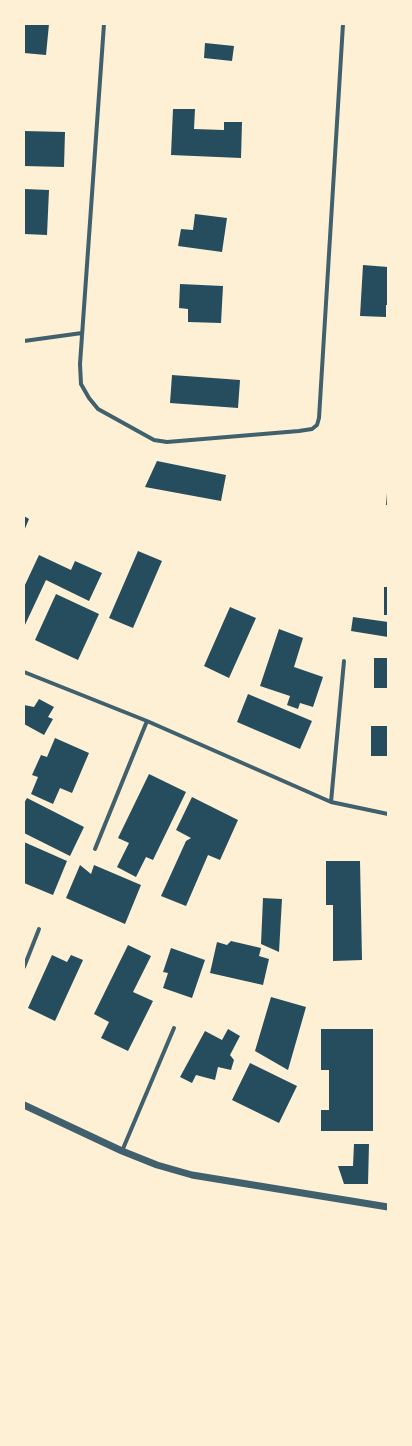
<!DOCTYPE html>
<style>
body{margin:0}
#map{position:relative;width:412px;height:1446px;overflow:hidden;background:#fdf0d5;font-family:Quicksand,sans-serif}
canvas{display:block}
.frame{position:absolute;inset:0;border:25px solid #fdf0d5;pointer-events:none}
</style>
<div id="map">
<canvas width="412" height="1446"></canvas>
<div class="frame"></div>
</div>
<script>
const ctx = document.querySelector('canvas').getContext('2d');
ctx.lineJoin = 'round';
function paint(path, color) {
  ctx.fillStyle = color;
  ctx.fill(path, 'evenodd');
}
function poly(rows) {
  const path = new Path2D();
  for (const r of rows) {
    path.moveTo(r[0], r[1]);
    for (let i = 2; i < r.length; i += 2) path.lineTo(r[i], r[i + 1]);
  }
  return path;
}
function trace(path, color, width, dash) {
  ctx.strokeStyle = color;
  ctx.lineWidth = width;
  ctx.lineCap = dash ? 'butt' : 'round';
  ctx.setLineDash(dash || []);
  ctx.stroke(path);
}
paint(poly([
 [24,24,49,24,46,55,24,53],
 [205,43,234,46,232,61,204,58],
 [173,109,195,109,194,129,224,130,224,122,242,122,241,158,171,155],
 [24,131,65,132,64,167,24,166],
 [24,189,49,190,47,235,24,234],
 [195,214,227,218,222,252,178,246,181,229,193,230],
 [363,265,388,267,388,305,386,305,386,317,360,316],
 [180,284,223,286,221,323,188,322,188,309,179,308],
 [172,375,240,380,238,408,170,403],
 [157,461,226,475,221,501,145,487],
 [387,493,388,493,388,505,386,505],
 [24,516,29,519,24,531],
 [138,551,162,561,133,628,109,618],
 [39,555,71,570,75,561,102,573,89,601,46,580,24,627,24,587],
 [384,587,388,587,388,615,384,615],
 [56,594,99,614,78,660,35,640],
 [230,607,256,618,229,678,204,666],
 [353,617,388,622,388,637,351,631],
 [279,629,303,638,294,667,323,677,313,707,300,703,298,709,287,705,290,696,260,686],
 [374,658,388,658,388,688,374,688],
 [248,694,312,721,300,749,237,722],
 [39,699,54,707,48,717,53,719,44,735,24,724,24,705,34,707],
 [371,726,388,726,388,756,371,756],
 [55,738,89,753,72,793,60,788,53,804,31,794,38,777,32,775,41,755,47,757],
 [149,774,186,792,153,860,146,857,136,877,117,867,129,843,118,838],
 [192,797,238,820,220,860,208,855,186,906,161,896,186,841,191,838,176,830],
 [27,798,84,827,70,856,24,833,24,803],
 [24,842,67,861,53,895,24,883],
 [326,861,360,861,362,960,333,961,333,905,326,905],
 [80,865,91,874,94,865,141,885,125,924,66,898],
 [263,898,282,899,279,952,261,944],
 [231,941,261,948,259,956,269,959,263,985,210,973,217,942,227,945],
 [128,945,151,956,133,992,153,1001,128,1051,101,1038,109,1022,94,1014],
 [171,948,205,960,192,998,163,988,168,973,163,972],
 [52,955,67,962,71,955,83,960,55,1021,28,1008],
 [271,997,306,1007,288,1070,255,1051],
 [228,1029,240,1036,230,1055,234,1060,231,1070,218,1067,215,1080,196,1075,192,1083,180,1077,205,1031,222,1040],
 [321,1029,373,1029,373,1131,321,1131,321,1110,329,1110,329,1070,321,1070],
 [250,1063,297,1086,279,1123,232,1100],
 [354,1144,369,1144,368,1184,344,1184,338,1166,353,1166]
]), '#264d5e');
trace(poly([
 [104,24,80,364,81,384,89,398,98,409,154,440,167,442,299,431,312,429,317,425,319,418,343,24],
 [24,341,82,333],
 [24,672,147,721,331,802,388,814],
 [331,802,344,661],
 [95,849,147,721],
 [24,967,39,929],
 [122,1151,174,1028]
]), '#3f606c', 4);
trace(poly([
 [24,1105,122,1151,157,1165,192,1175,388,1207]
]), '#3f606c', 7);
</script>
